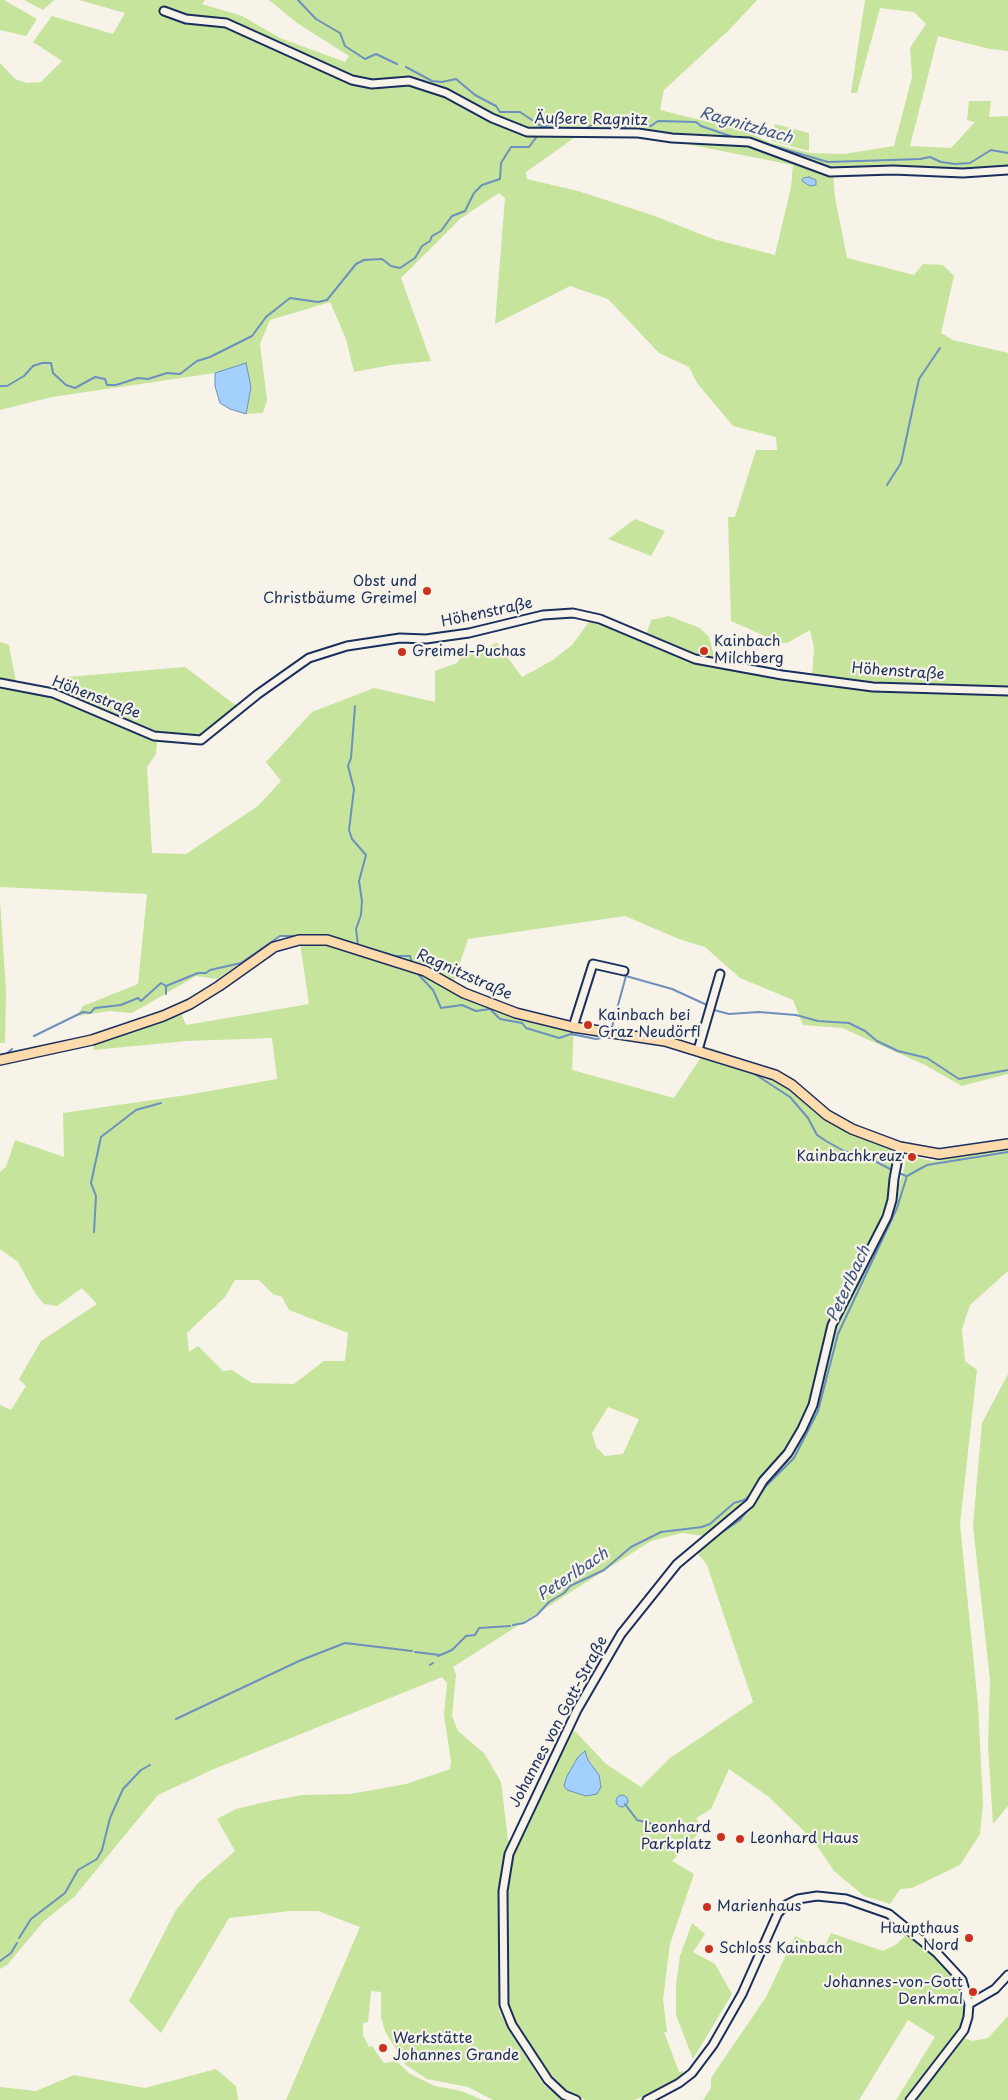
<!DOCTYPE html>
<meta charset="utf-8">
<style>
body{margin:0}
canvas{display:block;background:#f7f3e8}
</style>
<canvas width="1008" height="2100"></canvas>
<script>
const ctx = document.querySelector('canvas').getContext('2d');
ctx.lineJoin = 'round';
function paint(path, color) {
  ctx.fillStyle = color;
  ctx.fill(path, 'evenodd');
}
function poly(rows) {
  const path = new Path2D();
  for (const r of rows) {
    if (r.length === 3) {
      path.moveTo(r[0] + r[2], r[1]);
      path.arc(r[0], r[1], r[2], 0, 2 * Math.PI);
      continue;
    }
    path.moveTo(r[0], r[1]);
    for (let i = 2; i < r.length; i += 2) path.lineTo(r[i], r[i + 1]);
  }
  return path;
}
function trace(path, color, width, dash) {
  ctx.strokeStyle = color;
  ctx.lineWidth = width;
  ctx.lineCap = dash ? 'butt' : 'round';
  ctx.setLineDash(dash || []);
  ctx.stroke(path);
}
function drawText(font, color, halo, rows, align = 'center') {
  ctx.font = font + ' "Playpen Sans",sans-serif';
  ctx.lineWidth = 4.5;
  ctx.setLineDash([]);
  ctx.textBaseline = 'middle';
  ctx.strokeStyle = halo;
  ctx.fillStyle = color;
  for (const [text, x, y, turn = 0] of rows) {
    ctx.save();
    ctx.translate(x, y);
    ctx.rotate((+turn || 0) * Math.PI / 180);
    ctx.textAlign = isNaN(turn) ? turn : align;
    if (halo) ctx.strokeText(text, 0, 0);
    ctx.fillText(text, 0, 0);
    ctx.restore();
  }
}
paint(poly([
 [0,0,4,0,37,19,26,36,0,30],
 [24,0,54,0,43,10],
 [79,0,205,0,202,4,242,16,280,38,345,62,349,56,297,23,269,0,757,0,729,30,664,90,660,110,745,131,771,143,810,153,844,154,894,146,912,77,910,48,926,24,914,12,880,8,857,93,851,93,865,0,1008,0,1008,51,990,49,938,36,910,146,951,148,975,122,967,120,969,101,991,101,989,117,1008,116,1008,168,833,174,835,197,847,258,914,275,923,264,943,265,954,276,941,333,953,340,1008,353,1008,1074,962,1086,925,1065,842,1028,803,1025,793,1000,740,978,705,947,679,939,625,916,468,939,453,984,524,1012,574,1024,572,1070,674,1098,700,1059,711,1048,760,1065,788,1087,890,1148,894,1154,888,1216,903,1173,907,1156,933,1161,1008,1149,1008,1271,970,1305,962,1329,965,1361,977,1370,960,1524,978,1705,983,1803,980,1834,960,1865,912,1888,900,1889,890,1904,864,1896,834,1871,813,1840,769,1797,729,1769,711,1809,696,1818,703,1829,672,1861,694,1874,670,1944,663,1999,667,2032,664,2032,679,2072,683,2071,683,2075,662,2089,634,2100,586,2100,562,2090,527,2043,504,2000,497,2006,508,2029,544,2085,564,2100,493,2100,468,2087,427,2079,406,2065,397,2051,385,2031,381,2017,381,1992,371,1991,368,2022,363,2023,363,2035,369,2047,372,2046,384,2063,396,2061,410,2074,435,2086,461,2091,483,2100,286,2100,360,1927,318,1911,290,1911,229,1918,161,2033,129,2001,176,1910,198,1883,235,1851,217,1819,236,1809,270,1801,302,1795,349,1794,373,1790,406,1784,450,1769,451,1761,444,1715,447,1683,442,1677,214,1769,158,1795,74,1897,44,1921,7,1965,0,1969,0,1405,11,1410,26,1386,19,1379,41,1341,97,1304,82,1288,57,1306,44,1304,35,1293,18,1262,0,1249,0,1172,6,1167,15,1140,64,1157,63,1113,187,1095,277,1079,272,1038,187,1041,93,1050,98,1032,178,1006,186,1025,309,1004,299,936,280,936,217,979,196,976,132,1013,109,1011,77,1016,83,1006,138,984,147,894,0,887,0,642,9,645,17,687,35,694,54,697,67,677,185,667,242,710,200,745,157,742,156,754,147,767,152,853,186,854,258,806,281,781,266,762,312,712,374,688,435,702,435,671,457,663,461,657,497,643,522,677,553,660,572,645,595,614,645,638,651,620,669,616,700,628,709,637,715,660,812,676,814,648,810,630,787,643,781,643,731,621,728,517,735,517,756,450,777,450,776,437,733,426,697,383,689,367,659,353,608,299,570,286,495,324,505,198,499,193,460,219,401,278,431,361,391,365,354,372,346,339,330,302,270,320,260,344,267,400,263,413,246,414,251,387,246,363,215,373,52,397,0,410,0,63,15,79,27,83,41,82,62,61,33,42,52,16,113,34,125,13],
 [584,131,645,136,793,165,791,187,775,255,713,239,652,215,578,191,527,179,526,172],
 [235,1280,259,1280,273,1294,282,1297,289,1310,348,1333,345,1361,324,1361,294,1384,252,1383,232,1370,223,1371,198,1346,189,1352,187,1333,225,1297],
 [608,1407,639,1419,623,1454,605,1456,596,1447,592,1433],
 [745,1503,752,1509,721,1533,702,1542,698,1554,707,1565,753,1702,670,1758,641,1787,606,1764,574,1730,514,1846,508,1840,501,1782,484,1753,458,1731,452,1716,456,1675,453,1667,651,1541,682,1533,704,1536,732,1516],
 [587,1754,588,1760,593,1765,567,1790],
 [775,124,809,133,809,151,771,141],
 [635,519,665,531,651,556,608,539],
 [0,900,6,992,5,1043,0,1043],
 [1008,1374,1008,1806,993,1824,988,1746,990,1680,973,1526,982,1423],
 [692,1923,705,1934,693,1952,715,1964,732,1994,693,2059,676,2015,676,1985,680,1956],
 [902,1927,941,1962,959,1984,965,2004,965,2012,959,2032,904,2100,896,2100,935,2037,908,2020,859,2100,703,2100,711,2088,711,2078,766,1997,795,1936,823,1950,831,1933,883,1951,897,1944,905,1936,900,1928],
 [1008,2016,1008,2100,914,2100,951,2056,962,2037,972,2041,988,2038],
 [216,2069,236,2086,238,2100,0,2100,0,2087,36,2091,74,2075,145,2088]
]), '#c6e49c');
const water = poly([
 [809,177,816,180,816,185,810,186,802,181,803,178,809,177],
 [246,363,251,387,246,414,230,409,220,403,215,386,215,373,246,363],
 [585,1751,588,1760,599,1775,601,1787,597,1794,586,1796,567,1790,564,1786,567,1776,578,1757,585,1751],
 [622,1801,6]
]);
paint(water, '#a4d0fe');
trace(water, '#6d90be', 1);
trace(poly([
 [298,0,316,19,340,33,345,46,365,59,376,54,397,64],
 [406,67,432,81,442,82,456,79,475,95,496,106,500,112,520,112,541,126,554,125,564,129],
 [543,129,546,125],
 [584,130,598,121,625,127,641,123,651,126,658,121,696,122,701,126,736,138],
 [756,141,828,162,920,159,930,157,941,162,955,164,970,163,991,150,1008,153],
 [0,386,7,386,24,376,33,366,42,363,51,363,53,373,66,385,75,388,95,377,105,379,107,385,116,385,138,378,148,379,167,373,180,374,197,361,210,357,252,336,266,317,290,298,318,302,327,300,356,264,364,260,382,259,391,266,400,268,415,258,422,246,430,241,432,236,441,231,452,216,465,211,474,193,482,185,500,179,501,163,511,147,529,147,538,135],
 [887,485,901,463,919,379,940,348],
 [355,706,351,758,348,766,354,789,349,830,352,839,366,855,359,881,362,901,361,915,356,929,358,945],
 [328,936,395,956,410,956,412,963],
 [417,973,433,990,441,1008,462,1005,476,1011,490,1009,500,1019,522,1023,526,1028,559,1038,571,1034,596,1039,607,1037],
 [166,986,166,994],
 [714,1010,729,1014,759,1012,796,1015,818,1021,849,1023,865,1031,877,1041,898,1051,927,1058,959,1079,1008,1070],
 [612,1027,626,976,672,989,707,1005],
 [34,1036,83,1012,90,1013,95,1008,121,1005,138,998,141,1001,161,983,166,986,198,973,206,973,210,970,241,963,280,936,298,936],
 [5,1055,12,1049],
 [750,1071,790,1097,808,1118,817,1135,826,1141,844,1151,873,1160,892,1170],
 [899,1173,906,1176],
 [94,1232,96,1196,91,1183,101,1137,136,1110,161,1103],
 [762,1490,794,1458,818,1411,838,1334,897,1208,907,1176,927,1165,1008,1152],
 [718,1535,740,1520,764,1489],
 [513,1625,524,1623,537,1615,549,1602,564,1593,570,1586,604,1570,631,1547,661,1532,702,1527,710,1524,734,1503,744,1500,752,1494],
 [616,1649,627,1632],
 [415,1652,440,1655],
 [438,1656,452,1650,466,1636,475,1635,479,1628,510,1626],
 [430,1665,433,1663],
 [589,1697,601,1675],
 [578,1716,586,1701],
 [176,1719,299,1661,345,1643,412,1651],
 [625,1804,637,1820,668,1828],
 [19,1938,31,1919,65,1893,78,1870,97,1859,102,1850,110,1818,123,1789,141,1770,150,1765],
 [0,1961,11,1953,17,1943]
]), '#6d90be', 2);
const minor = poly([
 [164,11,186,19,226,23,352,80,372,84,409,81,446,93,492,118,527,132,638,133,672,138,749,142,830,172,893,170,963,173,1008,170],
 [0,683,53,693,154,736,201,740,258,694,309,658,347,646,400,638,426,639,469,633,543,615,573,613,600,619,695,659,782,675,873,687,1008,691],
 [573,1027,593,964,624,971],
 [698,1050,720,974],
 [969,2004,995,1989,1008,1975],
 [576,2100,564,2095,548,2080,512,2025,504,2005,503,1891,509,1854,577,1710,621,1634,677,1564,750,1503,763,1481,788,1453,802,1429,813,1405,832,1325,887,1217,892,1200,894,1179,900,1147],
 [647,2100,679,2083,692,2073,713,2045,742,1994,778,1913,786,1905,798,1899,817,1896,846,1899,889,1914,937,1953,962,1980,969,2004,968,2017,964,2030,910,2100]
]);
const major = poly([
 [0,1060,92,1040,163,1016,190,1004,219,986,274,947,299,940,327,940,425,971,464,993,516,1013,573,1027,665,1041,775,1075,792,1085,827,1115,852,1129,900,1147,939,1154,1008,1144]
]);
trace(minor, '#1b2f5e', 11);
trace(major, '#1b2f5e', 12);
trace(minor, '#f7f3e8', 7);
trace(major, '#fedbac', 9);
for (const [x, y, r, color] of [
 [427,591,5,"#c8321e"],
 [704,651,5,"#c8321e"],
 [402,652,5,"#c8321e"],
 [588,1025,5,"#c8321e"],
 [912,1157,5,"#c8321e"],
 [721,1837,5,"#c8321e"],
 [740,1839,5,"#c8321e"],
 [707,1907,5,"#c8321e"],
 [969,1938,5,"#c8321e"],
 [709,1949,5,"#c8321e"],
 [973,1992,5,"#c8321e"],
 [383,2048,5,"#c8321e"]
]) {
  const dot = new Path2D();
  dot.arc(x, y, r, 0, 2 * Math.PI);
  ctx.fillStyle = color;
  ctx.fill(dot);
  trace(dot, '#f7f3e8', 2);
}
drawText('15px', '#1b2f5e', '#f7f3e8', [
 ["Äußere Ragnitz",591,120,1],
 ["Höhenstraße",487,613,-12],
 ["Höhenstraße",898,672,4],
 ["Höhenstraße",96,698,21],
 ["Ragnitzstraße",464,975,24],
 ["Johannes von Gott-Straße",559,1722,-62]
]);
drawText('15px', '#1b2f5e', '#f7f3e8', [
 ["Obst und",417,582,"right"],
 ["Christbäume Greimel",417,599,"right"],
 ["Kainbach",714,642],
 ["Milchberg",714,659],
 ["Greimel-Puchas",412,652],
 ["Kainbach bei",598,1016],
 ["Graz Neudörfl",598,1033],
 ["Kainbachkreuz",902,1157,"right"],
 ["Leonhard",711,1828,"right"],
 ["Parkplatz",711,1845,"right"],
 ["Leonhard Haus",750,1839],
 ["Marienhaus",717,1907],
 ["Haupthaus",959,1929,"right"],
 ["Nord",959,1946,"right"],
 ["Schloss Kainbach",719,1949],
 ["Johannes-von-Gott",963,1983,"right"],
 ["Denkmal",963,2000,"right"],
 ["Werkstätte",393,2039],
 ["Johannes Grande",393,2056]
], 'left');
drawText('italic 16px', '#3d5786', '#f7f3e8', [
 ["Ragnitzbach",746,126,16],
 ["Peterlbach",849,1284,-65],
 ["Peterlbach",573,1575,-34]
]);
</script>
